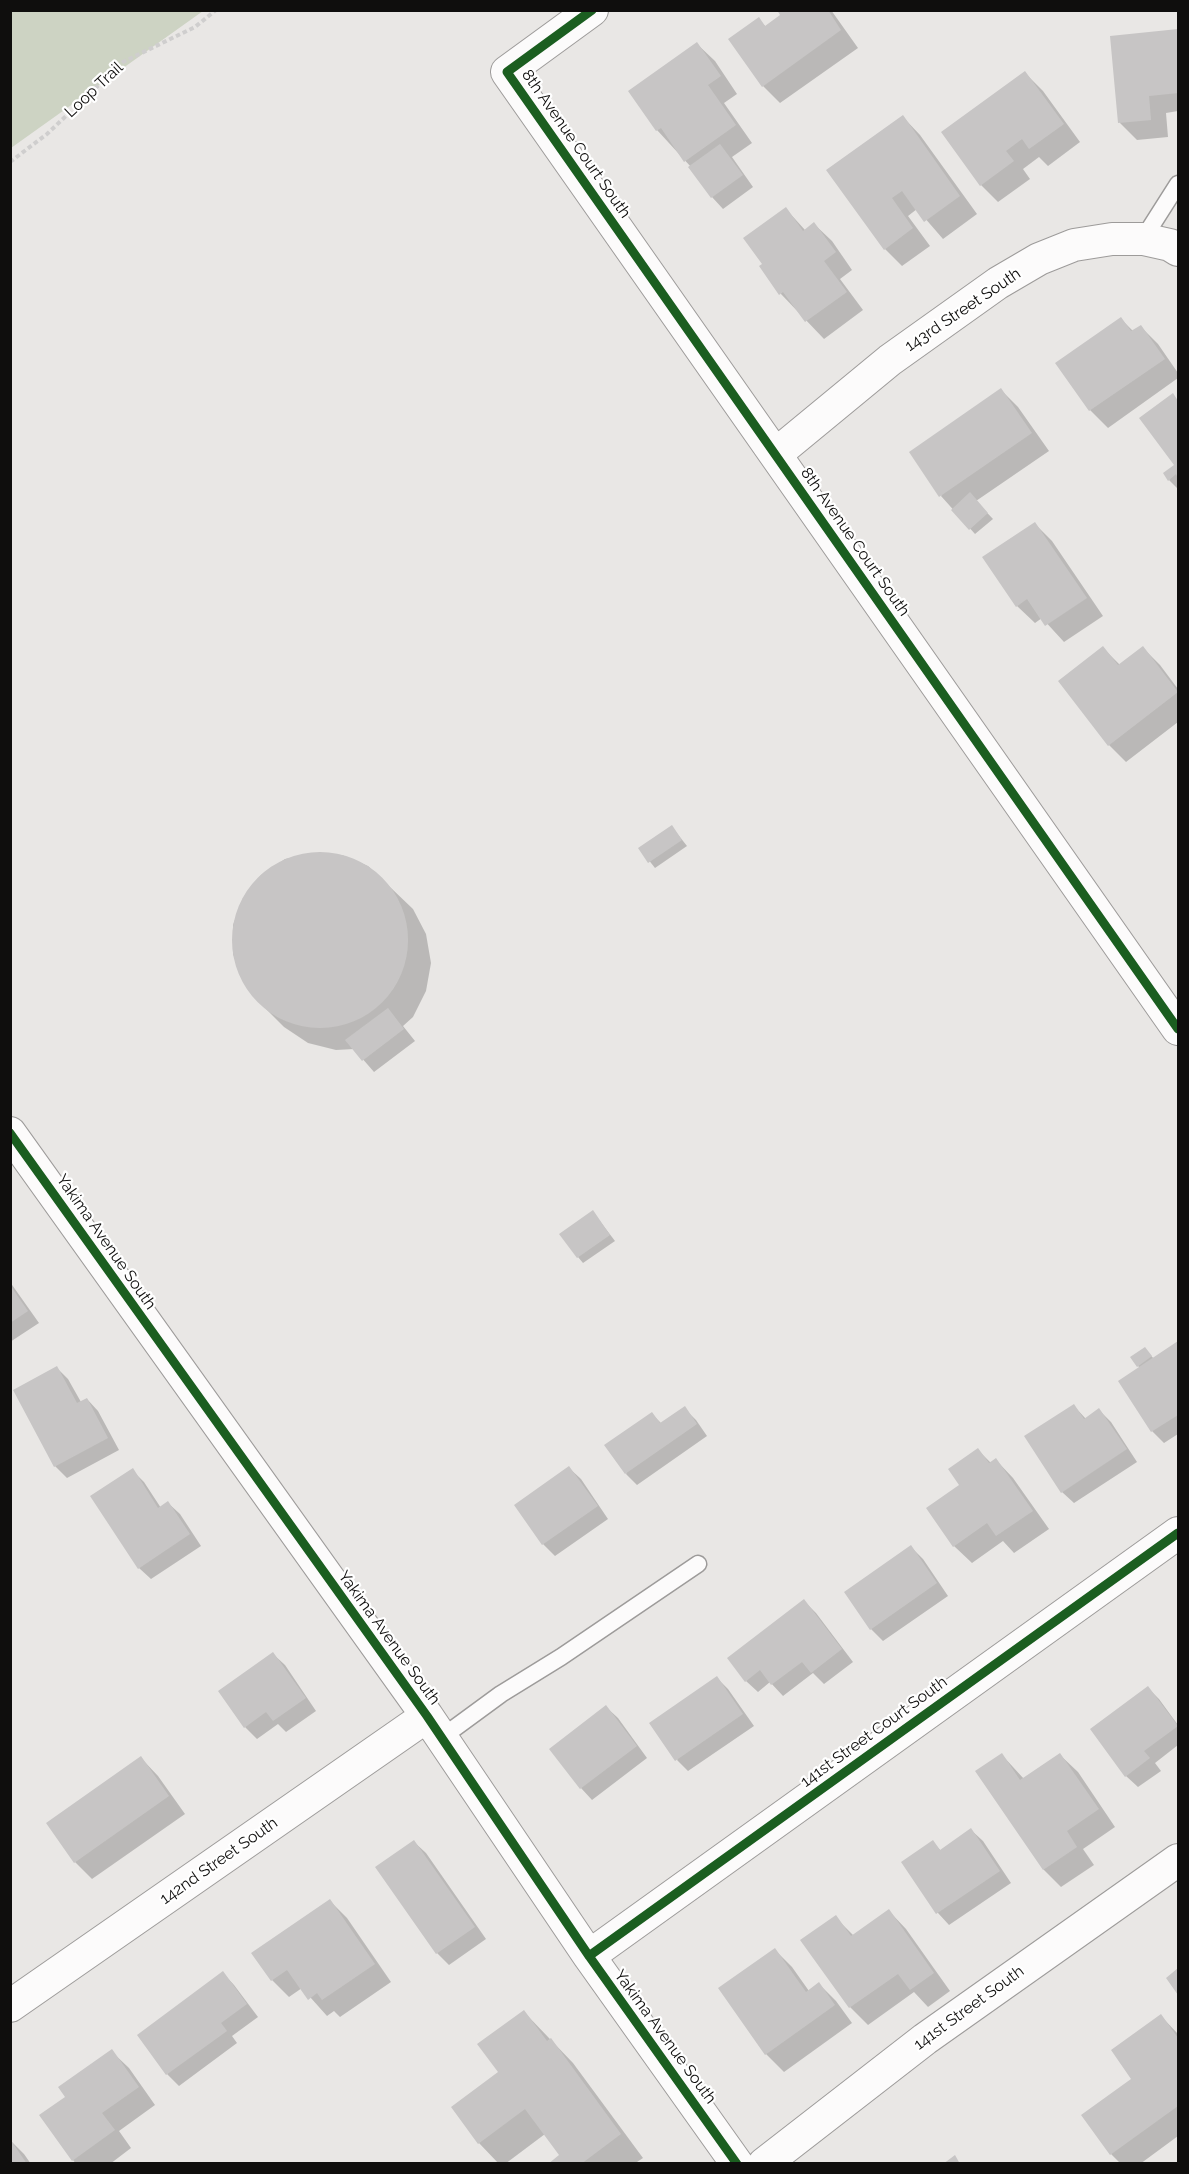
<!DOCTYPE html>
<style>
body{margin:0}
#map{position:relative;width:1189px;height:2174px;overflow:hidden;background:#e9e7e5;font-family:Raleway,sans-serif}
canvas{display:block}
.frame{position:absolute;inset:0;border:12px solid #0f0e0d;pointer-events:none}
</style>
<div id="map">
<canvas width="1189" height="2174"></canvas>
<div class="frame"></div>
</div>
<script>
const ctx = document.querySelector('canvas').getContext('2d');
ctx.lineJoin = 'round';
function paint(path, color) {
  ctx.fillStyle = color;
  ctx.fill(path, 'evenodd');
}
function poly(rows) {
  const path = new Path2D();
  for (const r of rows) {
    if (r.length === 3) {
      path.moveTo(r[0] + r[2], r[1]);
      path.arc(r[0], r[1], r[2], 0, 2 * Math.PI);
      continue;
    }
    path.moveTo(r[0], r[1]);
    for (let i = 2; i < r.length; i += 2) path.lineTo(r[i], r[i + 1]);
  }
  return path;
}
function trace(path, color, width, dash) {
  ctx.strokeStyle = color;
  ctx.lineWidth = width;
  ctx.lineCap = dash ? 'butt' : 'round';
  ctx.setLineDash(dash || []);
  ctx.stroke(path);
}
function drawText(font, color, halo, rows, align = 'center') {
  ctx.font = font + ' Raleway,sans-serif';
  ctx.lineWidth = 4.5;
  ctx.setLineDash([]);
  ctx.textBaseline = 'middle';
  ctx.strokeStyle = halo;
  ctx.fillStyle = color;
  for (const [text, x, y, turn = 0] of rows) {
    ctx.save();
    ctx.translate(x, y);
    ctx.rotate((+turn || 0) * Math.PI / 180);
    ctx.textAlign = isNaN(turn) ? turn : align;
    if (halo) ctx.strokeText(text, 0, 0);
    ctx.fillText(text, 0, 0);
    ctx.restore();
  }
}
paint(poly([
 [11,10,203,10,203,11,11,148]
]), '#cdd3c3');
paint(poly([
 [779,10,831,10,858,48,780,103,763,86,759,19,766,27,782,15],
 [1178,31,1178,111,1166,113,1168,137,1137,140,1120,123,1112,37],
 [697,44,715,61,737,94,724,103,752,143,732,157,753,187,723,209,712,197,691,167,657,130],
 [1025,73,1043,91,1080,142,1048,166,1039,157,1023,169,1030,179,998,202,981,185],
 [903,117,920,135,977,214,943,239,917,209,908,216,930,246,902,266,885,249],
 [786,209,805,230,814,224,832,241,852,270,840,279,863,310,824,339,781,294],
 [1121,319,1133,331,1141,327,1158,344,1178,373,1178,378,1108,428,1090,410,1057,363],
 [1001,390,1018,407,1049,451,976,501,993,519,975,534,941,496],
 [1172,394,1178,401,1178,489,1169,480,1176,466],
 [1035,524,1052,541,1103,616,1064,642,1042,618,1035,623,1017,606],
 [1103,648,1120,665,1143,648,1160,665,1178,689,1178,722,1126,762,1109,745],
 [672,827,687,846,655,868,640,849],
 [313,853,342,855,368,866,413,909,426,934,431,963,426,991,413,1017,403,1026,415,1041,374,1072,354,1049,336,1050,308,1043,284,1027,261,1004,243,981,233,954,233,925,243,898,261,875,285,859],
 [593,1212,615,1241,583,1263,578,1257],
 [10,1282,39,1323,10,1342],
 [1178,1343,1178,1434,1164,1443,1152,1431,1120,1381,1140,1368,1138,1366,1145,1349,1154,1359],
 [57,1368,68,1379,81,1402,87,1399,98,1411,119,1450,67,1478,55,1466],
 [1074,1406,1086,1419,1099,1410,1111,1422,1137,1462,1074,1503,1062,1492],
 [684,1408,696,1420,707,1436,637,1485,626,1474,652,1414,662,1424],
 [978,1450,991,1463,996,1460,1013,1478,1049,1529,1014,1553,1003,1541,972,1563,954,1546,961,1485],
 [569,1468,581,1479,608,1519,555,1556,543,1544,516,1505],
 [132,1470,144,1482,161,1508,168,1503,180,1514,201,1546,151,1579,139,1568],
 [911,1547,923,1559,948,1596,883,1641,871,1629,846,1593],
 [804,1601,816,1613,853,1662,824,1684,813,1673,783,1696,770,1682,758,1692,746,1681],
 [273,1654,285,1665,316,1711,286,1732,278,1724,257,1739,245,1727],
 [717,1678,728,1689,754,1726,688,1771,677,1760],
 [1148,1688,1159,1699,1178,1725,1178,1745,1155,1763,1161,1771,1138,1787,1126,1776],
 [606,1707,618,1718,647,1758,592,1800,581,1788],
 [1002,1755,1024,1779,1060,1755,1078,1772,1115,1827,1083,1849,1094,1865,1061,1887,1044,1870,977,1772],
 [141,1758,158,1776,185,1814,92,1879,75,1862],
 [971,1830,983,1841,1011,1883,949,1925,938,1913,903,1863,933,1842,941,1851],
 [414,1842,426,1853,486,1939,449,1965,437,1953],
 [330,1901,347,1918,391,1982,340,2017,334,2011,327,2016,302,1988,289,1997,272,1980],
 [889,1911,906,1929,950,1991,928,2007,914,1992,868,2025,850,2007,802,1940,835,1917,854,1936],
 [775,1950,792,1967,809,1991,819,1984,836,2001,852,2023,784,2072,766,2054,720,1989],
 [223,1973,234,1985,258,2017,232,2036,237,2043,179,2086,167,2074],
 [524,2012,573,2063,643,2158,634,2164,550,2164,561,2156,545,2134,505,2164,499,2164,479,2143,453,2107,500,2073],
 [1161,2016,1178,2034,1178,2136,1140,2164,1121,2164,1111,2154,1133,2080],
 [111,2051,129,2068,155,2105,119,2131,131,2148,110,2164,76,2164,73,2160,67,2097],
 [10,2140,24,2154,31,2164,10,2164]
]), '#0003');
paint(poly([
 [777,10,828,10,841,30,762,87,728,39,759,17,765,26,780,15],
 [1178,29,1178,93,1149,96,1151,120,1118,123,1110,36],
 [697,42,721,76,708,85,736,125,684,162,661,128,656,131,628,91],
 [1025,71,1064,124,1029,149,1022,139,1006,151,1014,161,980,186,941,132],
 [903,115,960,196,924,222,902,191,892,198,913,228,884,250,826,170],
 [720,144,743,175,711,198,688,167],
 [786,207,803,231,814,222,836,252,824,261,847,292,805,322,783,292,779,295,759,266,762,264,743,238],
 [1121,317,1131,331,1141,325,1165,359,1089,411,1055,363],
 [1001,388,1032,433,939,497,909,452],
 [1173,393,1178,401,1178,478,1176,474,1168,481,1163,473,1174,465,1139,418],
 [970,492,988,513,969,530,951,510],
 [1035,522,1087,598,1045,626,1027,599,1016,607,982,557],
 [1103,646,1118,665,1143,646,1178,692,1108,746,1058,681],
 [672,825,682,840,648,863,638,848],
 [320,940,88],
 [388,1008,404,1029,362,1061,345,1040],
 [593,1210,610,1235,577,1258,559,1234],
 [10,1285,28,1311,10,1323],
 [1178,1341,1178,1415,1151,1432,1118,1381],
 [1145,1347,1152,1356,1137,1367,1130,1357],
 [57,1366,77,1403,87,1398,108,1438,54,1467,13,1390],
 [1074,1404,1084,1419,1099,1408,1127,1449,1061,1493,1024,1436],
 [685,1406,697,1424,625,1474,604,1445,652,1412,660,1423],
 [978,1448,989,1463,996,1458,1033,1511,996,1536,987,1523,953,1547,926,1508,959,1485,948,1469],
 [569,1466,598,1506,542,1545,514,1505],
 [133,1468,158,1508,168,1501,190,1534,138,1569,90,1496],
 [911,1545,937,1583,870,1630,844,1592],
 [804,1599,842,1649,811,1673,802,1662,771,1685,760,1670,745,1682,727,1658],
 [273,1652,306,1698,273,1721,266,1712,244,1728,218,1691],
 [717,1676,743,1714,675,1761,649,1723],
 [1148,1686,1178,1726,1144,1751,1150,1758,1125,1777,1090,1729],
 [606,1705,637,1746,580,1789,549,1749],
 [1002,1753,1020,1780,1060,1753,1099,1809,1067,1831,1077,1847,1043,1870,975,1771],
 [141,1756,169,1796,74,1863,46,1823],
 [971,1828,1000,1871,936,1914,901,1862,933,1840,940,1850],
 [414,1840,475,1927,436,1954,375,1867],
 [330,1899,375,1964,322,2000,317,1993,308,2000,287,1970,271,1981,251,1953],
 [889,1909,934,1973,910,1990,898,1974,849,2008,800,1940,836,1915,851,1936],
 [775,1948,806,1992,819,1982,835,2005,765,2055,718,1988],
 [1178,1968,1178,1995,1166,1978],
 [223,1971,247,2004,221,2023,227,2031,166,2075,137,2035],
 [524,2010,547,2041,551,2038,621,2134,581,2164,548,2164,559,2155,525,2109,478,2144,451,2107,498,2072,477,2044],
 [1161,2014,1178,2038,1178,2106,1110,2155,1081,2115,1131,2079,1111,2050],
 [112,2049,139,2087,102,2113,115,2130,72,2161,39,2115,65,2097,58,2087],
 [10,2139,27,2164,10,2164],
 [955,2155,960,2164,943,2164]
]), '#c7c5c5');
const lane = poly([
 [1143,239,1178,184],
 [441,1738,501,1694,561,1657,698,1564]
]);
const street = poly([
 [592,10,507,72,1178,1029],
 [776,454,890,360,998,283,1039,259,1074,245,1112,239,1143,239,1170,245,1178,250],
 [10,1133,427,1716,589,1956,737,2164],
 [589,1956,1178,1533],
 [10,2006,427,1716],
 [764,2164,925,2039,1178,1860]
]);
trace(lane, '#9d9b9a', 19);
trace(street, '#9d9b9a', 34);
trace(poly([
 [10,162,47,134,123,62,195,27,216,10]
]), '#cfcece', 4, [4.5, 3]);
trace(lane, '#fcfbfb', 16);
trace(street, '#fcfbfb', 32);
trace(poly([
 [592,10,507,72,1178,1029],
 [10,1133,427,1716,589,1956,737,2164],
 [589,1956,1178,1533]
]), '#1b5e20', 9);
drawText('16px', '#0f0e0d', '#fff', [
 ["Loop Trail",94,90,-43],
 ["8th Avenue Court South",576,144,55],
 ["143rd Street South",963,310,-34],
 ["8th Avenue Court South",855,542,55],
 ["Yakima Avenue South",106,1242,55],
 ["Yakima Avenue South",389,1638,54],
 ["141st Street Court South",874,1732,-36],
 ["142nd Street South",219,1861,-35],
 ["141st Street South",969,2008,-36],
 ["Yakima Avenue South",665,2037,54]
]);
</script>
